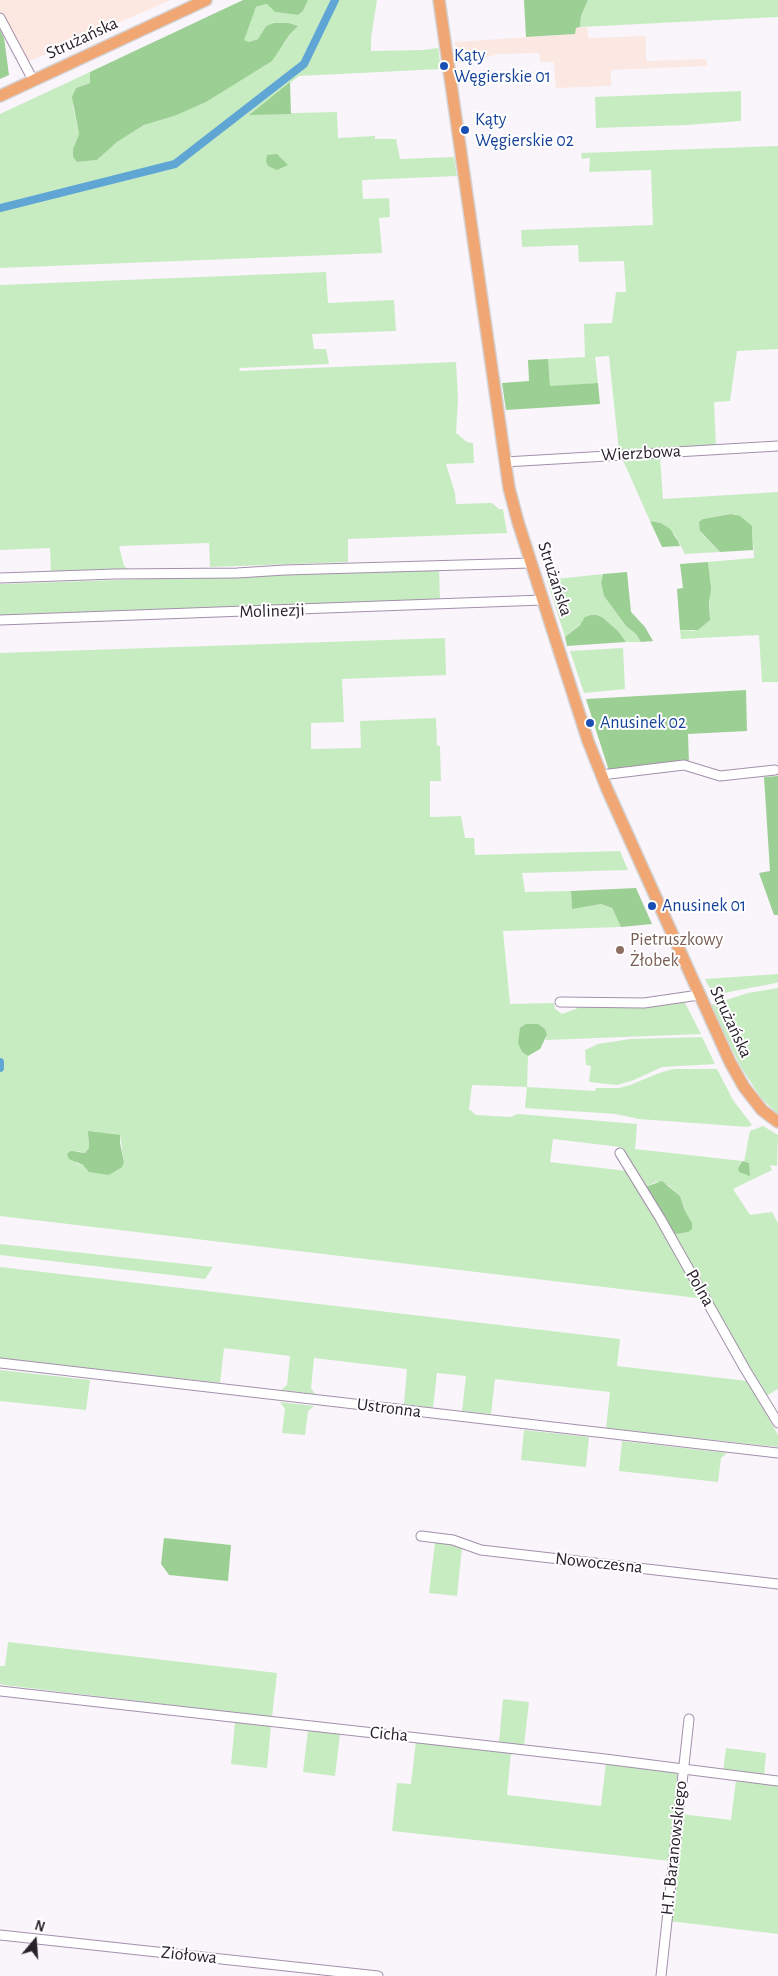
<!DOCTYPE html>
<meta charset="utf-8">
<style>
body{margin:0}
#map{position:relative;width:778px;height:1976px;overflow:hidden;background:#f9f5fb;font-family:"Alegreya Sans",sans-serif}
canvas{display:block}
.north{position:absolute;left:10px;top:1916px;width:50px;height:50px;-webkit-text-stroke:4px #fff;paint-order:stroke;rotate:18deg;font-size:14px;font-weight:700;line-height:20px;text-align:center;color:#29212c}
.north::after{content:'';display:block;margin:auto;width:18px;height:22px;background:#29212c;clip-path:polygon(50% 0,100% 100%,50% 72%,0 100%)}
</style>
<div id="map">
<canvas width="778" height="1976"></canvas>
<div class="north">N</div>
</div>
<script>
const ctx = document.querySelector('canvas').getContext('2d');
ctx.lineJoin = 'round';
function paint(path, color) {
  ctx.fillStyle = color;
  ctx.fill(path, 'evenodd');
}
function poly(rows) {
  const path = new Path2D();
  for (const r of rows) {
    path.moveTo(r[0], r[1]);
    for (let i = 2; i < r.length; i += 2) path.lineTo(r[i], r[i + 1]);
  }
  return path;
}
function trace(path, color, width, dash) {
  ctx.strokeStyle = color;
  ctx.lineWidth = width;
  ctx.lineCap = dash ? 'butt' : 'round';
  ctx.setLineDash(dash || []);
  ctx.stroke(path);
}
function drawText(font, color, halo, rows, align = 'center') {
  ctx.font = font + ' "Alegreya Sans",sans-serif';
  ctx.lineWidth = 4;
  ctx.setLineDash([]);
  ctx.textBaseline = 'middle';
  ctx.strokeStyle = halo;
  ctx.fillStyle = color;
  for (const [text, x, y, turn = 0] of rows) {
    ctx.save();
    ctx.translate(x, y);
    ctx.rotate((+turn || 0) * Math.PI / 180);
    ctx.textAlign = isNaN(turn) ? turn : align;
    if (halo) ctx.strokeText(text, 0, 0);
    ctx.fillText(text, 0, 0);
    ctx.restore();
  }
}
paint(poly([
 [576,27,587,27,588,38,646,36,646,61,706,59,707,66,611,70,611,86,556,88,554,62,540,62,539,53,497,54,482,59,457,62,455,42,575,34]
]), '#fce8e2');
paint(poly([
 [0,0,171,0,25,63,0,13]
]), '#fce8e1');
paint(poly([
 [308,0,377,0,371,38,371,51,423,50,438,48,441,69,299,76,250,114,337,112,338,138,375,136,375,139,396,139,400,159,454,157,457,176,362,180,363,199,389,198,390,217,379,218,382,253,0,268,0,114,90,72,90,83,76,88,73,106,79,134,73,149,73,157,77,162,97,160,117,142,144,125,174,116,284,44,290,34,266,26,258,39,249,42,243,40,256,7,268,4,275,12,298,15,303,11],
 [588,0,778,0,778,17,580,27,581,16],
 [741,91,741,121,687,125,596,128,595,97],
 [778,146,778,349,737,351,730,401,714,402,716,447,619,452,609,356,595,357,598,383,550,387,548,359,585,357,584,324,612,323,616,292,626,292,624,261,579,262,578,245,522,247,521,230,653,225,651,170,589,172,590,158,582,159,581,153],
 [326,272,328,303,394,300,396,331,312,334,314,349,326,349,329,364,240,368,239,371,456,362,458,399,456,433,467,442,473,443,474,463,446,464,455,493,456,504,492,503,499,509,503,509,507,533,348,539,348,562,210,567,209,543,119,546,124,566,130,570,51,573,50,548,0,550,0,285],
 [660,456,663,499,778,492,778,682,762,682,759,635,681,639,680,630,694,631,710,617,708,562,754,558,752,526,736,515,731,514,703,519,701,533,720,552,685,554,675,535,661,523,650,521,622,458],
 [439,569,440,601,0,617,0,584],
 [603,574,601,583,604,596,626,626,636,634,641,642,626,642,618,631,597,615,591,615,565,637,547,580],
 [445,638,446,675,342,679,344,722,311,723,311,749,361,748,360,721,436,718,437,745,440,746,441,781,430,781,430,817,461,816,465,838,474,838,475,855,620,851,628,870,522,873,525,892,571,891,572,908,601,904,607,906,612,908,621,927,503,931,510,1004,554,1003,555,1009,562,1014,576,1009,581,1005,684,1001,701,1034,546,1040,547,1035,522,1052,528,1056,527,1087,595,1091,596,1088,619,1088,630,1085,662,1072,674,1069,717,1069,733,1100,752,1125,748,1127,639,1119,616,1114,525,1108,527,1087,472,1085,469,1109,476,1115,510,1117,518,1114,637,1124,635,1149,742,1161,739,1165,749,1163,744,1162,750,1131,763,1126,778,1135,777,1166,770,1165,772,1170,733,1189,750,1215,772,1212,778,1223,778,1389,766,1396,672,1235,688,1232,685,1211,680,1196,668,1185,656,1182,645,1187,620,1147,553,1139,550,1162,627,1171,706,1299,0,1216,0,653],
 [120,1135,124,1163,109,1175,76,1163,77,1151,85,1153,89,1148,88,1138],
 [623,648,625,689,584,693,570,651],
 [778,974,778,982,776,983,713,995,705,979],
 [778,988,778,1114,761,1098,741,1067,710,1005,748,993],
 [702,1037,715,1064,662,1067,634,1080,617,1085,589,1082,591,1066,586,1065,585,1050,598,1044,630,1039],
 [0,1244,213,1267,205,1279,0,1255],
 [0,1267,620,1339,617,1366,748,1381,778,1435,778,1447,606,1428,610,1392,495,1379,491,1414,462,1411,466,1376,437,1373,433,1408,404,1404,407,1369,314,1358,311,1388,315,1394,281,1390,287,1385,290,1356,224,1348,220,1383,0,1358],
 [0,1370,90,1380,86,1410,0,1401],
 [280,1402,314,1406,308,1411,305,1435,282,1433,285,1409],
 [524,1430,589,1437,586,1467,521,1460],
 [622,1441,727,1453,721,1458,718,1482,619,1471],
 [435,1542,455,1545,462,1548,457,1596,429,1593],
 [8,1642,277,1673,272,1717,4,1685,0,1684,0,1666,5,1666],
 [503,1699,529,1702,524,1745,499,1742],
 [235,1722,271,1726,267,1768,231,1764],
 [308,1730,340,1734,335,1776,303,1772],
 [416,1741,511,1752,507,1795,601,1806,606,1762,674,1770,678,1775,670,1861,392,1831,397,1783,411,1784],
 [726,1748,766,1753,764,1776,723,1773],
 [736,1780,778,1785,778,1934,669,1921,681,1814,731,1820]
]), '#c8ecc2');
paint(poly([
 [243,0,308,0,303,11,298,15,275,12,267,4,256,7,244,40,249,42,258,39,266,26,274,23,288,23,298,26,290,34,272,61,206,102,174,116,144,125,117,142,97,160,77,162,73,157,73,149,79,134,72,97,76,88,90,83,90,72],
 [524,0,588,0,581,16,580,27,576,28,575,34,526,37],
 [0,30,4,38,9,75,0,79],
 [290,82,291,114,249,115],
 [277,154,288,165,277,170,268,166,266,161,267,155],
 [548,359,550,386,598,383,600,404,506,410,502,383,529,381,528,360],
 [731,514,740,516,752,526,753,550,720,552,700,531,699,522,703,519],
 [650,521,661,523,670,529,678,541,680,546,662,547],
 [708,562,711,589,709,603,710,620,698,630,680,630,677,589,683,588,680,564],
 [627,572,631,612,645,627,653,641,641,642,636,634,626,626,604,596,601,583,603,574],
 [591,615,597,615,603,618,618,631,626,642,567,646,565,637,580,625,585,617],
 [746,690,747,731,688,734,689,764,609,771,586,699],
 [778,776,778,915,774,915,759,873,770,871,764,777],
 [636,888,652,924,621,927,612,908,601,904,572,909,571,891],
 [526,1024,538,1024,545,1029,547,1035,540,1049,528,1056,522,1052,518,1043,520,1028],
 [88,1131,120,1135,120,1143,124,1162,122,1167,109,1175,89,1172,83,1165,69,1159,67,1154,71,1151,85,1153,89,1148],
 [742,1161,749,1163,750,1176,739,1172,738,1169],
 [662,1181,680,1196,685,1211,692,1223,692,1229,688,1232,672,1235,645,1187],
 [164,1538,231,1545,228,1581,169,1575,161,1564]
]), '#9ccf93');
trace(poly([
 [0,208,175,164,304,64,335,0],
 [0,1062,0,1068]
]), '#60a6d5', 8);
const minor = poly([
 [0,18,33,80],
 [505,462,778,446],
 [0,578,115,574,237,573,285,570,531,563],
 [0,620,543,600],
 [601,775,684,765,720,776,775,770],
 [560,1002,644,1003,699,995],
 [620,1153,660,1218,745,1369,778,1423],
 [0,1363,778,1453],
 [421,1536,453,1540,481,1550,778,1584],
 [0,1691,605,1759,778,1781],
 [0,1935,378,1976],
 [661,1976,689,1719]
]);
const major = poly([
 [439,0,509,488,518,522,588,741,607,789,730,1062,744,1087,762,1110,778,1122],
 [0,96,206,0]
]);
trace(minor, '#a390ab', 11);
trace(major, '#d4d3d5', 14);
trace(minor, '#fff', 9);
trace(major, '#f0a774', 11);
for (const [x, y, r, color] of [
 [444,66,5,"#1a4fb4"],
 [465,130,5,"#1a4fb4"],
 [590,723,5,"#1a4fb4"],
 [652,906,5,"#1a4fb4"],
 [620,950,5,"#8d6e63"]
]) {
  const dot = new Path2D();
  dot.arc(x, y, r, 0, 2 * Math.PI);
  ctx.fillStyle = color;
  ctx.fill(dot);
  trace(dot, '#fff', 2);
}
drawText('18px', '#29212c', '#fff', [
 ["Strużańska",82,38,-25],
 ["Wierzbowa",641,453,-3],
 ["Strużańska",555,579,72],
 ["Molinezji",272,611,-2],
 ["Strużańska",731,1022,65],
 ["Polna",700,1288,60],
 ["Ustronna",389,1408,7],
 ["Nowoczesna",599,1563,6],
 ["Cicha",389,1734,5],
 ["H.T. Baranowskiego",674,1848,-84],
 ["Ziołowa",189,1955,6]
]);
drawText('18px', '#164399', '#fff', [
 ["Kąty",454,56],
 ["Węgierskie 01",454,77],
 ["Kąty",475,120],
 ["Węgierskie 02",475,141],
 ["Anusinek 02",600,723],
 ["Anusinek 01",662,906]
], 'left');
drawText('18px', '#785e54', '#fff', [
 ["Pietruszkowy",630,940],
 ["Żłobek",630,961]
], 'left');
</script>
